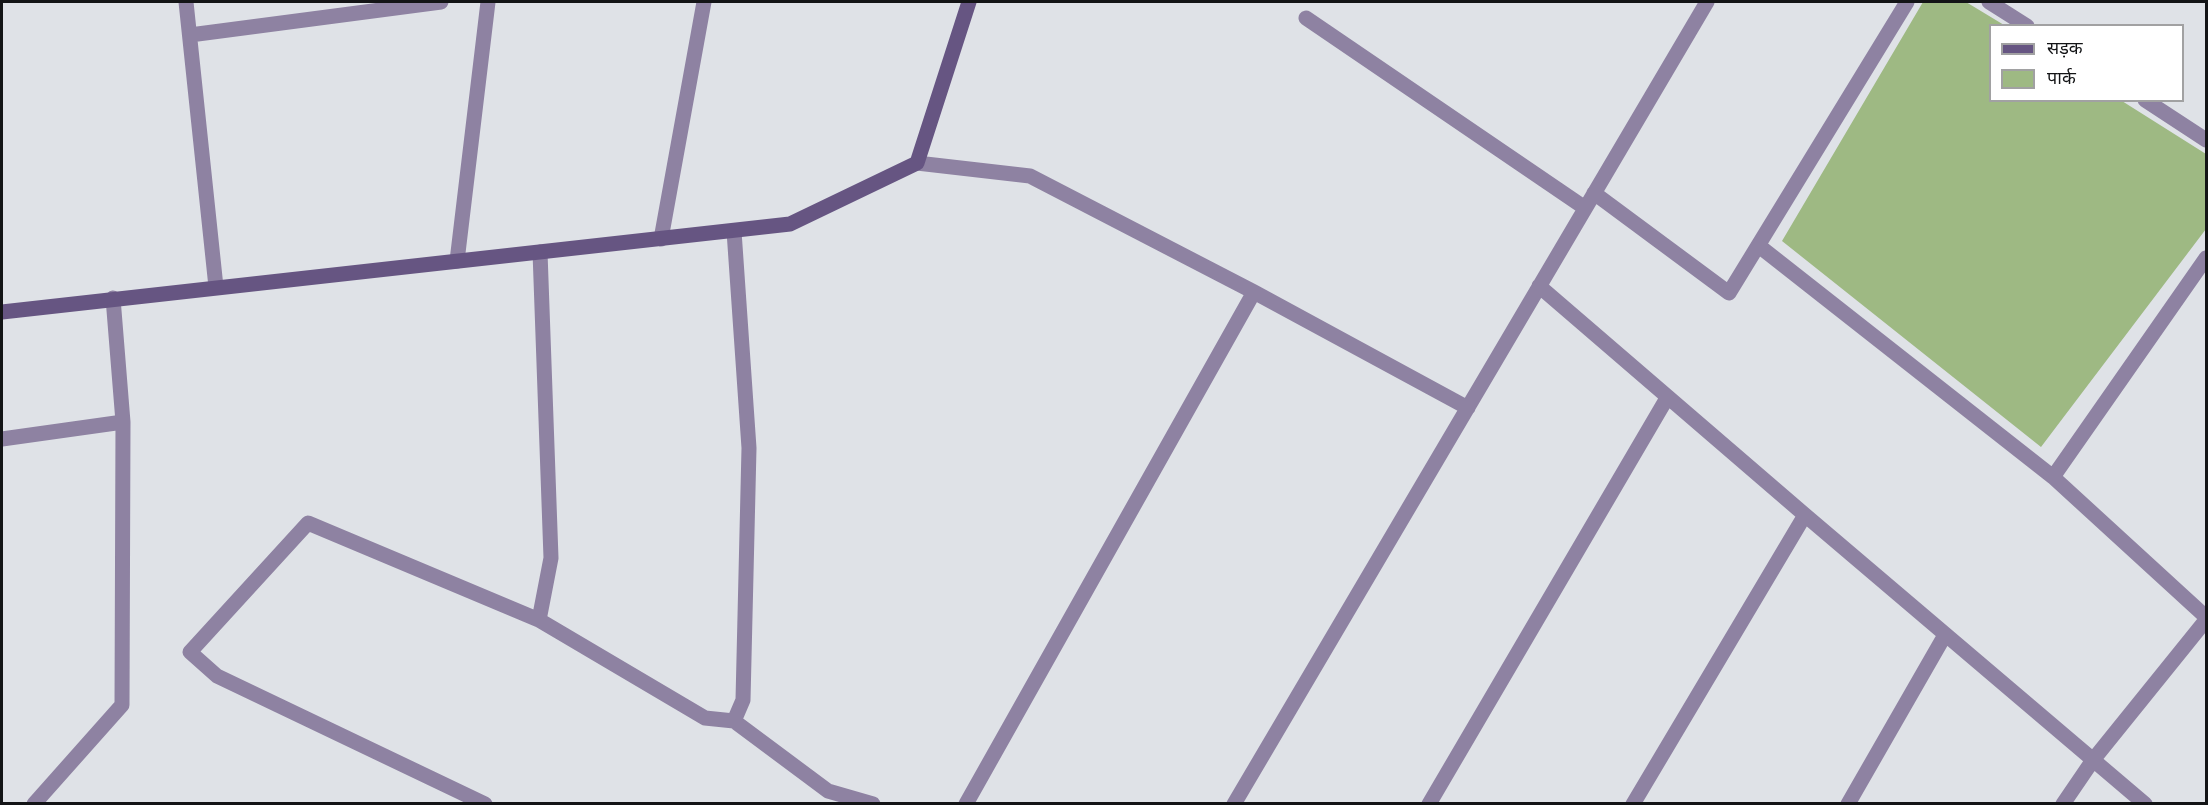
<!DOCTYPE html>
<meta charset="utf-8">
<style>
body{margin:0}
#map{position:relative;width:2208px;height:805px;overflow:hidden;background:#dfe2e7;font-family:Cabin,"Noto Sans Devanagari",sans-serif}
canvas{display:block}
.frame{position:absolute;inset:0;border:3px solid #131416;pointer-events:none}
.legend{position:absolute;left:1989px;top:24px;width:195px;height:78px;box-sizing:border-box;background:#fff;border:2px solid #a1a1a2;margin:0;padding:8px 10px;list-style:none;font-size:18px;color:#131416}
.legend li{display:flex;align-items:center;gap:12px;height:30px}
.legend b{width:30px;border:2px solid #a1a1a2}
</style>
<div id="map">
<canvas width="2208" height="805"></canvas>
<div class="frame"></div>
<ul class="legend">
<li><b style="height:8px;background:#665582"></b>सड़क</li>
<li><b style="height:16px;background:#9eb983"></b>पार्क</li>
</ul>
</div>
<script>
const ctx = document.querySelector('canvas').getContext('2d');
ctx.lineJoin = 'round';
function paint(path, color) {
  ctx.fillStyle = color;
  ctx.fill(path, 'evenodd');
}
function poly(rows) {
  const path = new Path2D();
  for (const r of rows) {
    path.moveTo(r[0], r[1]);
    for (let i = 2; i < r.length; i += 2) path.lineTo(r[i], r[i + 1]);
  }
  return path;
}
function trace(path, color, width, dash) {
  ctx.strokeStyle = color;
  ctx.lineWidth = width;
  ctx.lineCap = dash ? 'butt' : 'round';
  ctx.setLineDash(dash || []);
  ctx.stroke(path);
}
paint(poly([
 [1923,2,1966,2,2004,25,1990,26,1990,100,2122,101,2206,154,2206,229,2041,447,1782,241]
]), '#9eb983');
trace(poly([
 [186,2,216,287],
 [1989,2,2027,26],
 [1306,18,1585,208],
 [190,35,441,2],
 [2145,100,2206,140],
 [917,163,1030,176,1254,292,1468,408],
 [1594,193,1729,293,1907,2],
 [734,231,749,448,743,700,734,721],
 [661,239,704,2],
 [1759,246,2053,477,2206,617],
 [457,261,488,2],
 [1539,286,1805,515,2145,804],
 [2,439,123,422],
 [2053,477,2206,258],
 [539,620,551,558,540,252],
 [34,804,122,705,123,422,113,298],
 [485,804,217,676,190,652,308,523,539,620,705,718,734,721,828,791,873,804],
 [966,804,1254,292],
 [1234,804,1707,2],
 [1429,804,1667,398],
 [1633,804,1805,515],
 [1848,804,1945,635],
 [2063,804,2093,760,2206,620]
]), '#8e82a2', 15);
trace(poly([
 [2,312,790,224,917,163,969,2]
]), '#665582', 15);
</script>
